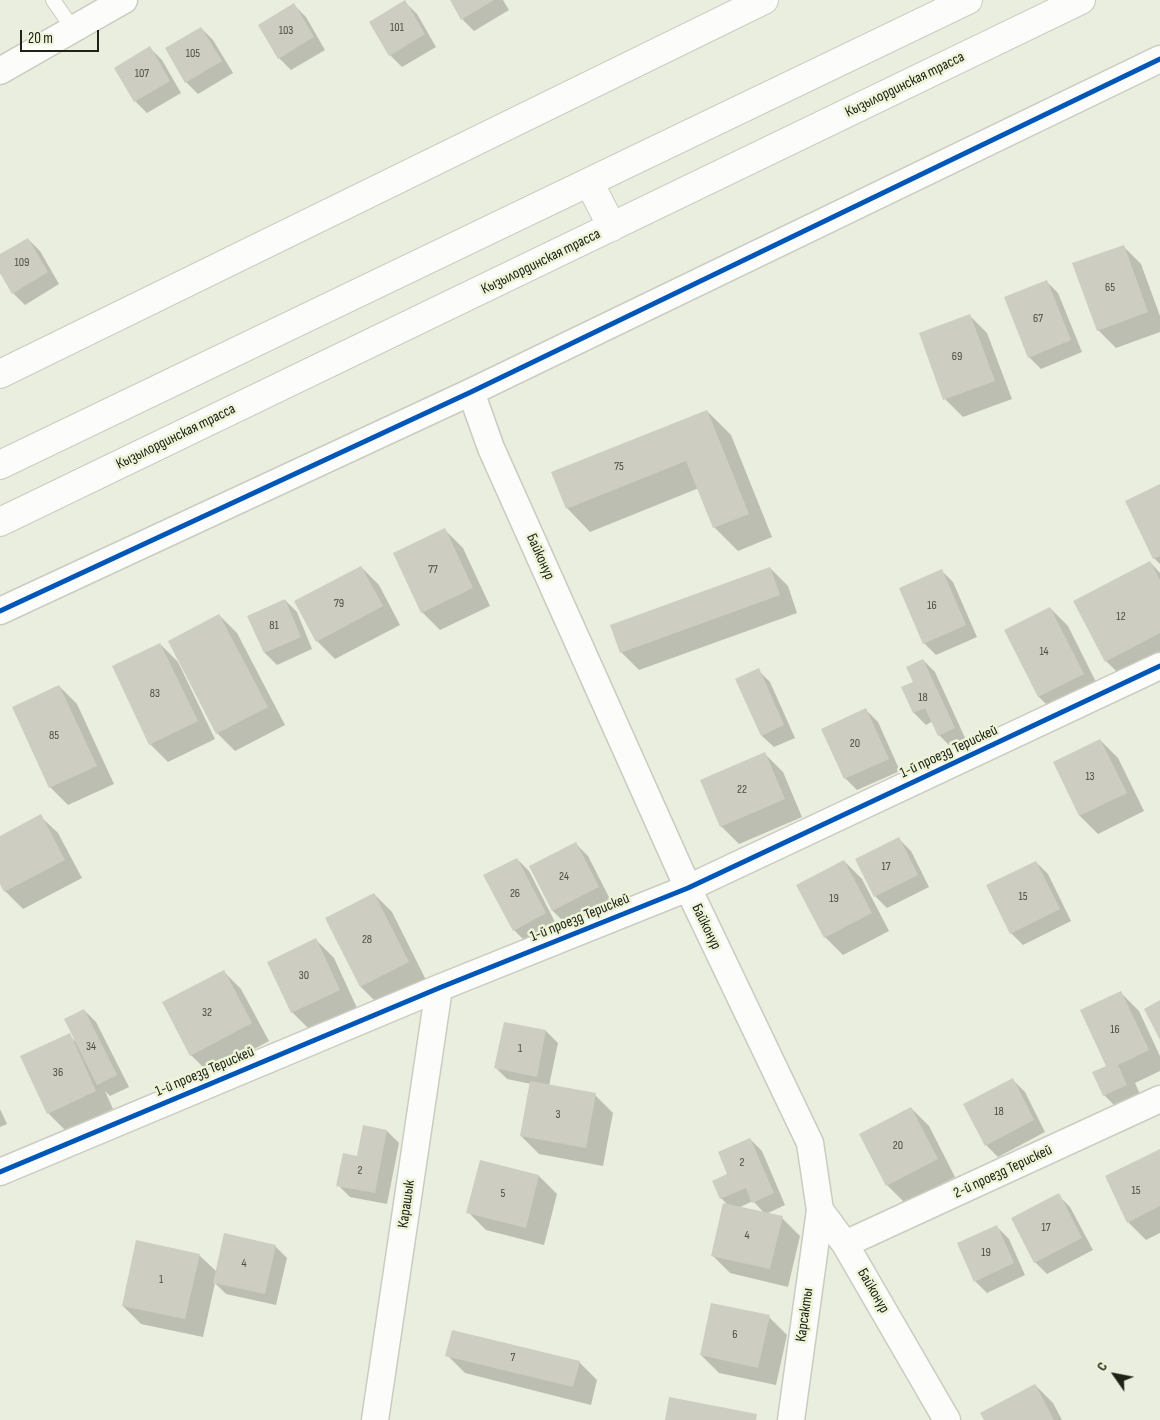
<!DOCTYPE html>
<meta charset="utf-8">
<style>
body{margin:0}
#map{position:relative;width:1160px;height:1420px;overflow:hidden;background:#eaeede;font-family:"Sofia Sans Condensed",sans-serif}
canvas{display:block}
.north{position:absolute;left:1090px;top:1350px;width:50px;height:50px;-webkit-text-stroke:4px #edf4d8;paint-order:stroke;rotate:303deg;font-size:14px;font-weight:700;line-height:20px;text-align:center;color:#202218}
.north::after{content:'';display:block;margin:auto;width:18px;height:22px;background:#202218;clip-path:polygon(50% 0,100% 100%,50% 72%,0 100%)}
.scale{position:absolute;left:20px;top:30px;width:79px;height:22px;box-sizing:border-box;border:2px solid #202218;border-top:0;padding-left:6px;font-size:15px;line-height:18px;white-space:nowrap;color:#202218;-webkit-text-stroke:4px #edf4d8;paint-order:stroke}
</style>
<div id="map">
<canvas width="1160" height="1420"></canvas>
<div class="north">С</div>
<div class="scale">20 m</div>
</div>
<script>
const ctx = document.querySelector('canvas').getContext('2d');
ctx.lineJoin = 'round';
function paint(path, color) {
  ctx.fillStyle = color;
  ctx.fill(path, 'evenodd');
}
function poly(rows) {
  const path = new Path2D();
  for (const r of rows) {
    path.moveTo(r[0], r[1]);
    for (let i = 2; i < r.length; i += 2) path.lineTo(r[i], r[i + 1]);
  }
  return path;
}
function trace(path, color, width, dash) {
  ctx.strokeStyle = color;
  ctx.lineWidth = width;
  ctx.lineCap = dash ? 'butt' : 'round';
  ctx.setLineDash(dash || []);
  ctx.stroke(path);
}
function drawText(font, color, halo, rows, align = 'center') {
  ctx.font = font + ' "Sofia Sans Condensed",sans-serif';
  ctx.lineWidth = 5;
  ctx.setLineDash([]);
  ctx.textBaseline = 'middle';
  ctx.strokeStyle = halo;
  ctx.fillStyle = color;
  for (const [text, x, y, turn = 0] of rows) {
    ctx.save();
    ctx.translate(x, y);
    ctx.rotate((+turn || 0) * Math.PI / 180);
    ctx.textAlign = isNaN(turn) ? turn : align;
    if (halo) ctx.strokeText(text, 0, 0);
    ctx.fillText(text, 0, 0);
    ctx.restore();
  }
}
paint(poly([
 [451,0,503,0,509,10,474,31,462,19],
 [405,2,417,14,436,47,402,67,390,55],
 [294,5,306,17,325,50,291,70,279,58],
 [201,28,213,40,233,73,198,94,186,82],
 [150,48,162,60,181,93,147,113,135,101],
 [28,239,40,251,59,284,25,305,13,293,0,271,0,256],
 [1123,246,1141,264,1160,316,1160,332,1116,348,1098,330],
 [1046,281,1058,293,1082,352,1041,369,1029,357],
 [969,315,987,333,1012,399,963,417,945,399],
 [707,411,731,435,772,537,738,551,714,527,699,488,590,532,567,508],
 [1160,485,1160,564,1154,558],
 [445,530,463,548,490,606,440,630,422,612],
 [1150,562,1160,573,1160,660,1124,679,1106,661],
 [361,567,379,585,400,625,335,659,317,641],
 [770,568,788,586,797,613,639,670,621,652],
 [941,570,953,582,977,637,936,655,924,643],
 [285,600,297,612,312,649,277,665,265,653,249,616],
 [1050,608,1068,626,1101,692,1057,715,1039,697,1006,631],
 [219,615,237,633,285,725,235,751,217,733],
 [160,644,178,662,215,739,168,762,150,744],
 [923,660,935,672,966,740,951,747,939,735,933,721,926,725,914,713,903,688,915,682],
 [758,670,770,682,795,738,774,747,762,736],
 [59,686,77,704,114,784,68,805,50,787],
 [866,710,878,722,900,771,857,790,845,778],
 [1100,740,1118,758,1144,811,1098,834,1080,816,1054,762],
 [765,754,783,772,802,817,739,844,721,826],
 [40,816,58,833,82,878,23,909,5,891,0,881,0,837],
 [899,839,911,851,929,887,887,908,875,896],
 [576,844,588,856,610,899,565,923,553,911,530,867],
 [517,859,529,871,557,926,526,942,514,930],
 [844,861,862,879,889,931,843,955,825,937],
 [1036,862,1048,874,1071,921,1023,945,1011,933],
 [374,894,392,912,426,980,379,1005,361,987,326,918],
 [316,940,334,958,357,1008,310,1030,292,1012],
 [223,971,241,989,269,1041,209,1073,191,1055],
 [1121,993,1139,1011,1160,1056,1160,1071,1135,1083,1144,1103,1122,1113,1104,1095],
 [84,1010,96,1022,129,1087,110,1096,105,1091,113,1109,66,1131,48,1113,69,1035,76,1042],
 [505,1023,546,1031,558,1043,549,1086,595,1095,613,1113,603,1166,539,1154,521,1136,531,1084,507,1079,495,1067],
 [1013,1080,1025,1092,1045,1132,998,1157,986,1145],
 [911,1108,929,1126,955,1177,905,1203,887,1185],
 [0,1109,7,1124,0,1127],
 [387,1131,399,1143,387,1204,350,1197,338,1185],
 [750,1139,762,1151,785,1205,766,1214,782,1218,800,1236,788,1287,730,1273,712,1255,728,1205,721,1198,729,1175],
 [753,1201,765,1214,738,1208],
 [1160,1150,1160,1233,1146,1240,1128,1222],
 [539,1176,557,1194,544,1245,486,1230,468,1212],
 [1058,1195,1070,1207,1093,1250,1047,1274,1035,1262],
 [997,1227,1009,1239,1025,1275,987,1293,975,1281],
 [275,1246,287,1258,276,1305,226,1294,215,1283,203,1337,141,1324,123,1306,199,1255,217,1272],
 [769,1317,787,1335,776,1385,719,1373,701,1355],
 [447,1355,579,1362,597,1380,591,1405,465,1373],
 [1035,1385,1053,1403,1062,1420,985,1420]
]), '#0003');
paint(poly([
 [405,0,425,34,389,56,369,22],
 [450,0,494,0,461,20],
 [294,3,314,37,278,59,258,25],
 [201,27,222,61,185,83,165,48],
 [150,46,170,81,134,102,114,68],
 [28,238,48,272,12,294,0,273,0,254],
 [1124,245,1148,312,1097,331,1072,263],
 [1047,280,1071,340,1028,358,1004,297],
 [970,314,995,381,943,400,919,333],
 [707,410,749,514,713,528,686,461,566,509,551,472],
 [1160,484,1160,556,1153,559,1125,501],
 [445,528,473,588,421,613,393,553],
 [1150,561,1160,580,1160,633,1105,662,1073,601],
 [361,566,383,606,316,642,294,601],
 [770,567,780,595,620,653,610,625],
 [942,569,966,625,923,644,899,588],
 [285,599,301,637,264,653,247,616],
 [1050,607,1084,674,1038,697,1004,630],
 [219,614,268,707,216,734,168,641],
 [160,643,198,721,149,745,112,666],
 [923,659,955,728,938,736,925,708,913,713,901,687,913,682,906,667],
 [759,668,784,725,761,736,735,679],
 [59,685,97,766,49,788,12,707],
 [866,708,889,759,844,779,821,729],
 [1100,739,1127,793,1079,816,1053,762],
 [765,752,785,799,720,827,700,780],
 [41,814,65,860,4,892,0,884,0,836],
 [899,837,918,875,874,897,855,859],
 [576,842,599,887,552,911,529,866],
 [517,858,546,913,513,931,483,875],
 [844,860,872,913,824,938,796,885],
 [1036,861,1060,909,1010,934,986,885],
 [374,893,409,962,360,987,325,918],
 [316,938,340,990,291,1013,267,962],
 [224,970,252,1023,190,1056,162,1002],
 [1121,991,1149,1050,1118,1065,1127,1085,1103,1096,1092,1072,1106,1066,1080,1010],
 [1160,1000,1160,1040,1144,1009],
 [84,1009,117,1075,97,1085,64,1019],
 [504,1022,546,1030,537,1077,494,1068],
 [70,1033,96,1091,47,1114,20,1056],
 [1013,1078,1034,1120,985,1146,963,1104],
 [530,1081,596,1093,586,1148,520,1136],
 [911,1107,938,1159,886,1186,859,1134],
 [363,1125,387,1130,375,1193,336,1186,343,1153,357,1156],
 [750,1138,774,1193,752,1203,746,1188,720,1199,712,1181,727,1174,718,1152],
 [1160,1149,1160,1206,1127,1223,1105,1176],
 [480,1160,539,1175,526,1228,466,1213],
 [1059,1193,1082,1238,1034,1263,1011,1218],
 [723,1203,783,1216,770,1269,711,1256],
 [997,1225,1014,1263,974,1282,957,1243],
 [224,1233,276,1245,265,1294,213,1283],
 [136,1240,200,1254,185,1319,122,1306],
 [711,1303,770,1315,758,1368,700,1355],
 [452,1330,580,1361,573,1387,445,1356],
 [1035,1384,1054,1420,984,1420,980,1413],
 [669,1397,757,1414,756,1420,665,1420]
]), '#cdcec1');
const service = poly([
 [53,0,73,29]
]);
const minor = poly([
 [0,71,124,0],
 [471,392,491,448,688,888,810,1143,820,1210,845,1244,947,1420],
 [0,611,471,392,1160,59],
 [0,1172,439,988,688,888,1160,666],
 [845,1244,1160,1099],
 [375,1420,439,988],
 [791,1420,820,1210]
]);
const trunk = poly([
 [589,182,612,227],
 [0,374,764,0],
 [0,465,968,0],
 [0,522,1081,0]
]);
trace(service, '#c9ccc0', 16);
trace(minor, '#c9ccc0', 29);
trace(trunk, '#c9ccc0', 30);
trace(service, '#fcfcfa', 14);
trace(minor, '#fcfcfa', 26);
trace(trunk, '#fcfcfa', 28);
trace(poly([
 [0,611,471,392,1160,59],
 [0,1172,439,988,688,888,1160,666]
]), '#0057b8', 5);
drawText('12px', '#4b4d42', null, [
 ["101",397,28],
 ["103",286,31],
 ["105",193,54],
 ["107",142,74],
 ["109",22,263],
 ["65",1110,288],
 ["67",1038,319],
 ["69",957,357],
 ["75",619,467],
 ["77",433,570],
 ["79",339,604],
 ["16",932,606],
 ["12",1121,617],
 ["81",274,626],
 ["14",1044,652],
 ["83",155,694],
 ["18",923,698],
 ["85",54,736],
 ["20",855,744],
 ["13",1090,777],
 ["22",742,790],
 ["17",886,867],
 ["24",564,877],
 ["26",515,894],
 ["15",1023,897],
 ["19",834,899],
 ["28",367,940],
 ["30",304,976],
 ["32",207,1013],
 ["16",1115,1030],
 ["34",91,1047],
 ["1",520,1049],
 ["36",58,1073],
 ["18",999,1112],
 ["3",558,1115],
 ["20",898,1146],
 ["2",742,1163],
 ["2",360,1171],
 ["15",1136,1191],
 ["5",503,1194],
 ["17",1046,1228],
 ["4",747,1236],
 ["19",986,1253],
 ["4",244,1264],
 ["1",161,1280],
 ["6",735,1335],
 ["7",513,1358]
]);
drawText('15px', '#202218', '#edf4d8', [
 ["Кызылординская трасса",905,85,-26],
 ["Кызылординская трасса",541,262,-26],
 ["Кызылординская трасса",176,437,-26],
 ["Байконур",540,557,66],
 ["1-й проезд Терискей",949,752,-25],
 ["1-й проезд Терискей",580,918,-22],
 ["Байконур",706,927,64],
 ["1-й проезд Терискей",205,1072,-23],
 ["2-й проезд Терискей",1003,1172,-25],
 ["Карашык",407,1204,-82],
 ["Байконур",873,1291,60],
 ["Карсакты",805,1315,-82]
]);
</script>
